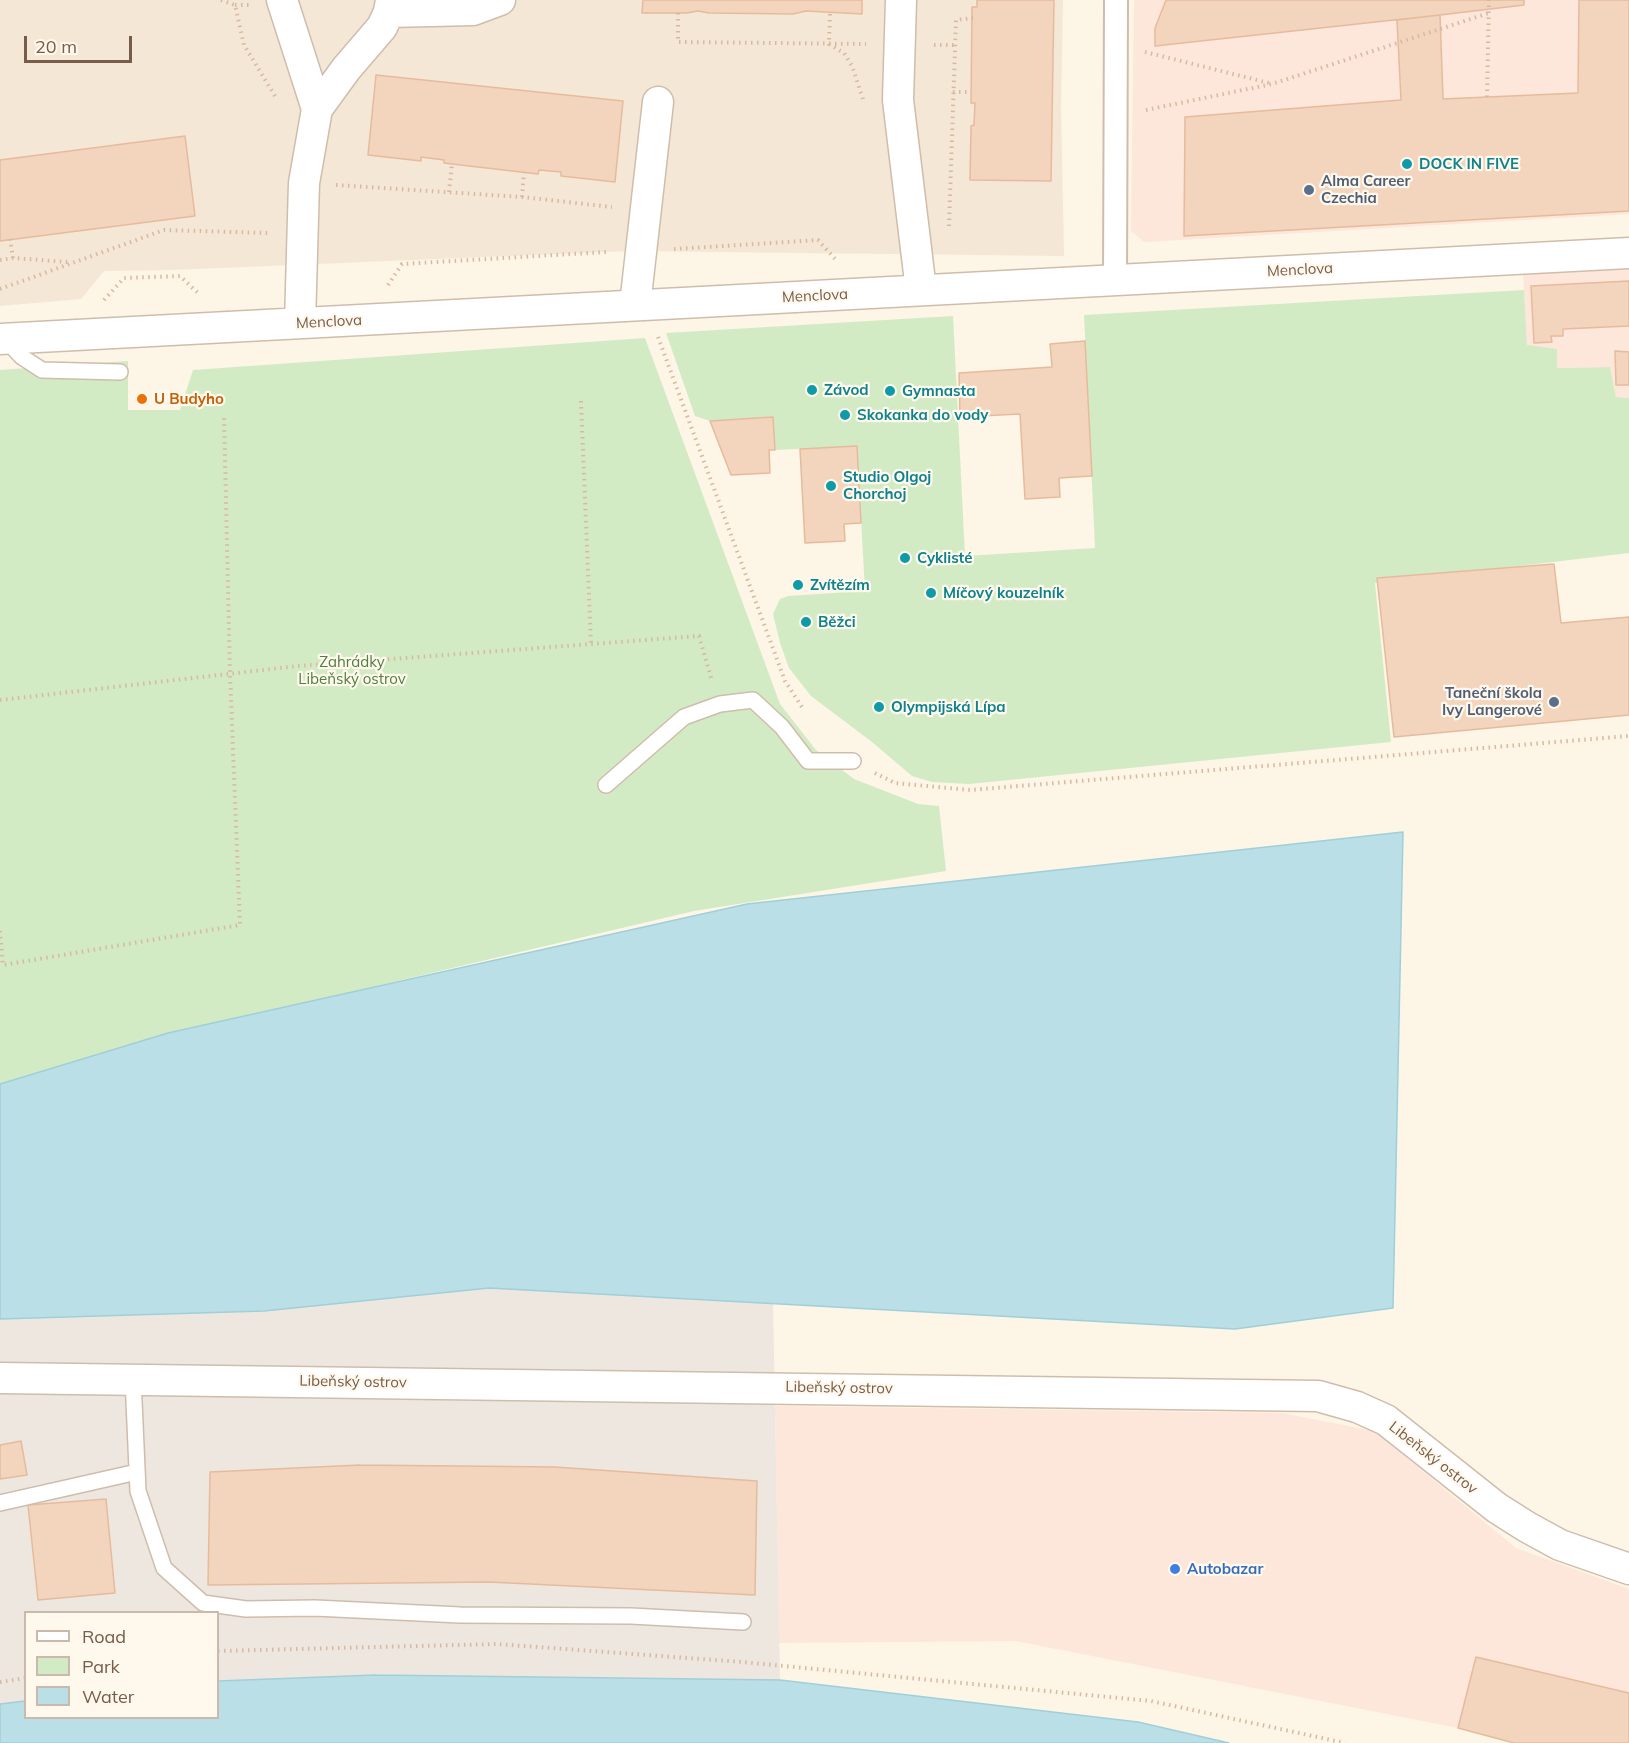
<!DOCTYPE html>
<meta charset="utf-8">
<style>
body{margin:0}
#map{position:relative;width:1629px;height:1743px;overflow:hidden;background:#fdf5e6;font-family:Mulish,sans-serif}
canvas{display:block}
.legend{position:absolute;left:24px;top:1611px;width:195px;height:108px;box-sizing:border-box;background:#fff9ed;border:2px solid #c9baac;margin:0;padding:8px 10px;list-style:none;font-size:18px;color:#785c4a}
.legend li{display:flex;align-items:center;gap:12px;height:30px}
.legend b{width:30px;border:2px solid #c9baac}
.scale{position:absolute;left:24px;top:36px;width:108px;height:27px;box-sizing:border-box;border:3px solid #785c4a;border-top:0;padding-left:8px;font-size:18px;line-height:21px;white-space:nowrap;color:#785c4a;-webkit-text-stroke:4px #fff9ed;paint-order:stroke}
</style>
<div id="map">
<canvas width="1629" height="1743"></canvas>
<ul class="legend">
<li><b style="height:8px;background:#fff"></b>Road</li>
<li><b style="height:16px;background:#d3ebc4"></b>Park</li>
<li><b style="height:16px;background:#badfe7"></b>Water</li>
</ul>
<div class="scale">20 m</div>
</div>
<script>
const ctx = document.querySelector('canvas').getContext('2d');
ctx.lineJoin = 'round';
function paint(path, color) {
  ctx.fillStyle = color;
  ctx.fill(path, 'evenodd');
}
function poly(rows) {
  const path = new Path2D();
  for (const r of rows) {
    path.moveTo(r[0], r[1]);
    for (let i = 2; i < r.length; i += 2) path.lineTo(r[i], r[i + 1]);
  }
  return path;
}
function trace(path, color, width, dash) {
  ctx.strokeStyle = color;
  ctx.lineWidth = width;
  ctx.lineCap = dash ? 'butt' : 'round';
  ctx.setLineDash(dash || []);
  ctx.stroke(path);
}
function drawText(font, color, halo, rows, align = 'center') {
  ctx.font = font + ' Mulish,sans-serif';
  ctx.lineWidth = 4.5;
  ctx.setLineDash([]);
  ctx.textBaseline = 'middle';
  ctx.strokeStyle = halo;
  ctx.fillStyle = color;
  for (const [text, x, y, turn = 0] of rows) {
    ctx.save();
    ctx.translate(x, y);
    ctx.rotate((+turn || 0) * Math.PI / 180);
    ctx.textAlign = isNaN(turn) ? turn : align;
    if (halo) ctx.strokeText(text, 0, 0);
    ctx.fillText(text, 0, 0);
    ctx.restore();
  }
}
paint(poly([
 [0,0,1063,0,1061,108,1064,256,629,251,173,270,104,271,81,299,0,306]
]), '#f5e7d5');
paint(poly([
 [1134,0,1629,0,1629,214,1144,242,1131,231],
 [1629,268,1629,398,1616,397,1610,367,1557,368,1527,345,1523,273],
 [775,1406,1282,1413,1374,1431,1516,1548,1629,1589,1629,1693,1476,1657,1458,1728,1016,1641,779,1643]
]), '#fde6da');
paint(poly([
 [489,1288,773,1302,780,1680,376,1675,218,1681,218,1612,26,1612,25,1701,0,1704,0,1319,264,1311]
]), '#ede7e0');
paint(poly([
 [1524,290,1527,345,1557,349,1557,368,1610,367,1616,397,1629,398,1629,553,1375,583,1391,742,969,784,932,782,912,776,872,742,811,696,789,668,780,643,773,614,780,599,788,596,865,591,857,446,775,450,772,418,710,421,695,416,666,333,953,316,965,556,1095,548,1084,315],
 [645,338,780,704,816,750,854,779,918,804,939,806,946,871,694,911,147,1040,0,1084,0,370,128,361,128,410,180,410,193,370]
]), '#d3ebc4');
const water = poly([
 [1403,832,1393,1308,1235,1329,489,1288,264,1311,0,1319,0,1084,168,1033,747,904,1403,832],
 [376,1675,780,1680,1138,1722,1229,1743,0,1743,0,1704,25,1701,26,1718,218,1718,218,1681,376,1675]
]);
paint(water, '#badfe7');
trace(water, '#a0cfda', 1.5);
const building = poly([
 [643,0,862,0,862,14,806,11,793,14,709,13,698,11,687,13,642,13,643,0],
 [977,0,1054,0,1051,181,970,180,971,126,974,125,975,103,971,103,972,7,977,7,977,0],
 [1166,0,1524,0,1524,5,1440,15,1155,46,1155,28,1166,0],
 [1579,0,1629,0,1629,211,1184,236,1185,117,1401,100,1397,20,1440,15,1443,99,1578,93,1579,0],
 [376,75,623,101,615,182,561,176,561,172,539,170,538,174,452,164,444,163,444,160,421,157,421,161,368,155,376,75],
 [185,136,195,216,0,241,0,160,185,136],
 [1629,281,1629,326,1563,329,1563,336,1551,336,1552,342,1534,343,1531,286,1629,281],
 [1085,341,1092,476,1059,478,1060,497,1025,499,1020,414,960,417,959,373,1052,367,1050,344,1085,341],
 [1615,351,1629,352,1629,385,1616,385,1615,351],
 [773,417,775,450,769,450,770,473,731,475,710,421,773,417],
 [857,446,861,523,844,524,845,541,805,543,800,449,857,446],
 [1554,564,1561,623,1629,617,1629,715,1394,737,1377,578,1554,564],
 [21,1441,27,1475,0,1479,0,1445,21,1441],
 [360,1465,555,1467,757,1481,755,1595,489,1582,208,1585,210,1472,360,1465],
 [106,1499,115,1593,38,1600,28,1505,106,1499],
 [1476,1657,1629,1693,1629,1743,1514,1743,1458,1728,1476,1657]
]);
paint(building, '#f3d4bd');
trace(building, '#e6bb9d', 1.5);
const service = poly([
 [5,339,22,357,42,370,120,372],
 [606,785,684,717,720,704,753,700,782,727,808,761,853,761],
 [133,1379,138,1491,164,1568,203,1603,246,1609,315,1608,460,1615,631,1616,743,1622],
 [0,1503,137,1472]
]);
const pedestrian = poly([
 [1115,280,1116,0]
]);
const minor = poly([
 [282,0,317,109,346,69,382,27,389,12,391,0],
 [901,0,898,100,921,290],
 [389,12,473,10,500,0],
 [635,305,658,102],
 [300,323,304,183,317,109],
 [0,339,1629,253],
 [0,1378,1318,1396,1357,1407,1386,1420,1497,1508,1527,1527,1560,1545,1629,1569]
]);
trace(service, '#cfbdac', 18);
trace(pedestrian, '#cfbdac', 26);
trace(minor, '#cfbdac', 33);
trace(poly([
 [221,0,235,5,244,45,275,96],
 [235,5,249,5],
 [678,13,678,42,866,44],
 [830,14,829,44,844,53,852,66,863,99],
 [934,45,954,45],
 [1145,52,1269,83],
 [953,92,971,92],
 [1487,97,1489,0],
 [1146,110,1272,84,1489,13],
 [336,185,522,197,612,207],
 [449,192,452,164],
 [522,197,524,172],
 [949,226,956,20,973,18],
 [10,239,13,258],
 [674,249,818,240,837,261],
 [0,260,13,258,68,262],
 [388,285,402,264,606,252],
 [0,289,164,230,268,233],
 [104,300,124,278,180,276,199,294],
 [658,337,785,681,802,707],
 [581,401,591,644],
 [0,700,298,666,699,636,712,681],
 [875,773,895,783,970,790,1629,736],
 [0,931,3,965,240,925,230,674,224,414],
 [218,1651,497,1644,742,1662,1151,1701,1345,1743],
 [0,1682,26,1678]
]), '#d9b8a0', 4, [1.5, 4.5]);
trace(service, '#fff', 15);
trace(pedestrian, '#fff', 22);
trace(minor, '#fff', 30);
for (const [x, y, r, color] of [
 [1407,164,6,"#0f9aa8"],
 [1309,190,6,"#5c6f8a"],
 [812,390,6,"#0f9aa8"],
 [890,391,6,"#0f9aa8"],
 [142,399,6,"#e8710a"],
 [845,415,6,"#0f9aa8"],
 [831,486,6,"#0f9aa8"],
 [905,558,6,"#0f9aa8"],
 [798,585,6,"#0f9aa8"],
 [931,593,6,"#0f9aa8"],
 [806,622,6,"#0f9aa8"],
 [1554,702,6,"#5c6f8a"],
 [879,707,6,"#0f9aa8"],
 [1175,1569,6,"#3f7fe0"]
]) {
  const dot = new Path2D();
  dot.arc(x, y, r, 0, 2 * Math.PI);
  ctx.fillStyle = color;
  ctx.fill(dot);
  trace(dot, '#fff9ed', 2);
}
drawText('bold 15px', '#0d838f', '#fff9ed', [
 ["DOCK IN FIVE",1419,164],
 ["Závod",824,390],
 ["Gymnasta",902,391],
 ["Skokanka do vody",857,415],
 ["Studio Olgoj",843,477],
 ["Chorchoj",843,494],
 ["Cyklisté",917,558],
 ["Zvítězím",810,585],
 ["Míčový kouzelník",943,593],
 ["Běžci",818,622],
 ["Olympijská Lípa",891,707]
], 'left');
drawText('bold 15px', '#4e5e75', '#fff9ed', [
 ["Alma Career",1321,181],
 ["Czechia",1321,198],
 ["Taneční škola",1542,693,"right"],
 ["Ivy Langerové",1542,710,"right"]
], 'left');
drawText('15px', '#785c4a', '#fff9ed', [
 ["Menclova",1300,270,-3],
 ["Menclova",815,296,-3],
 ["Menclova",329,322,-3],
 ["Libeňský ostrov",353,1382,1],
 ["Libeňský ostrov",839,1388,1],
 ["Libeňský ostrov",1433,1458,38]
]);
drawText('bold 15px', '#c56008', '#fff9ed', [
 ["U Budyho",154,399]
], 'left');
drawText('15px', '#517e42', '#fff9ed', [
 ["Zahrádky",352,662],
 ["Libeňský ostrov",352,679]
]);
drawText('bold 15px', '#366cbe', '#fff9ed', [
 ["Autobazar",1187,1569]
], 'left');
</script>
